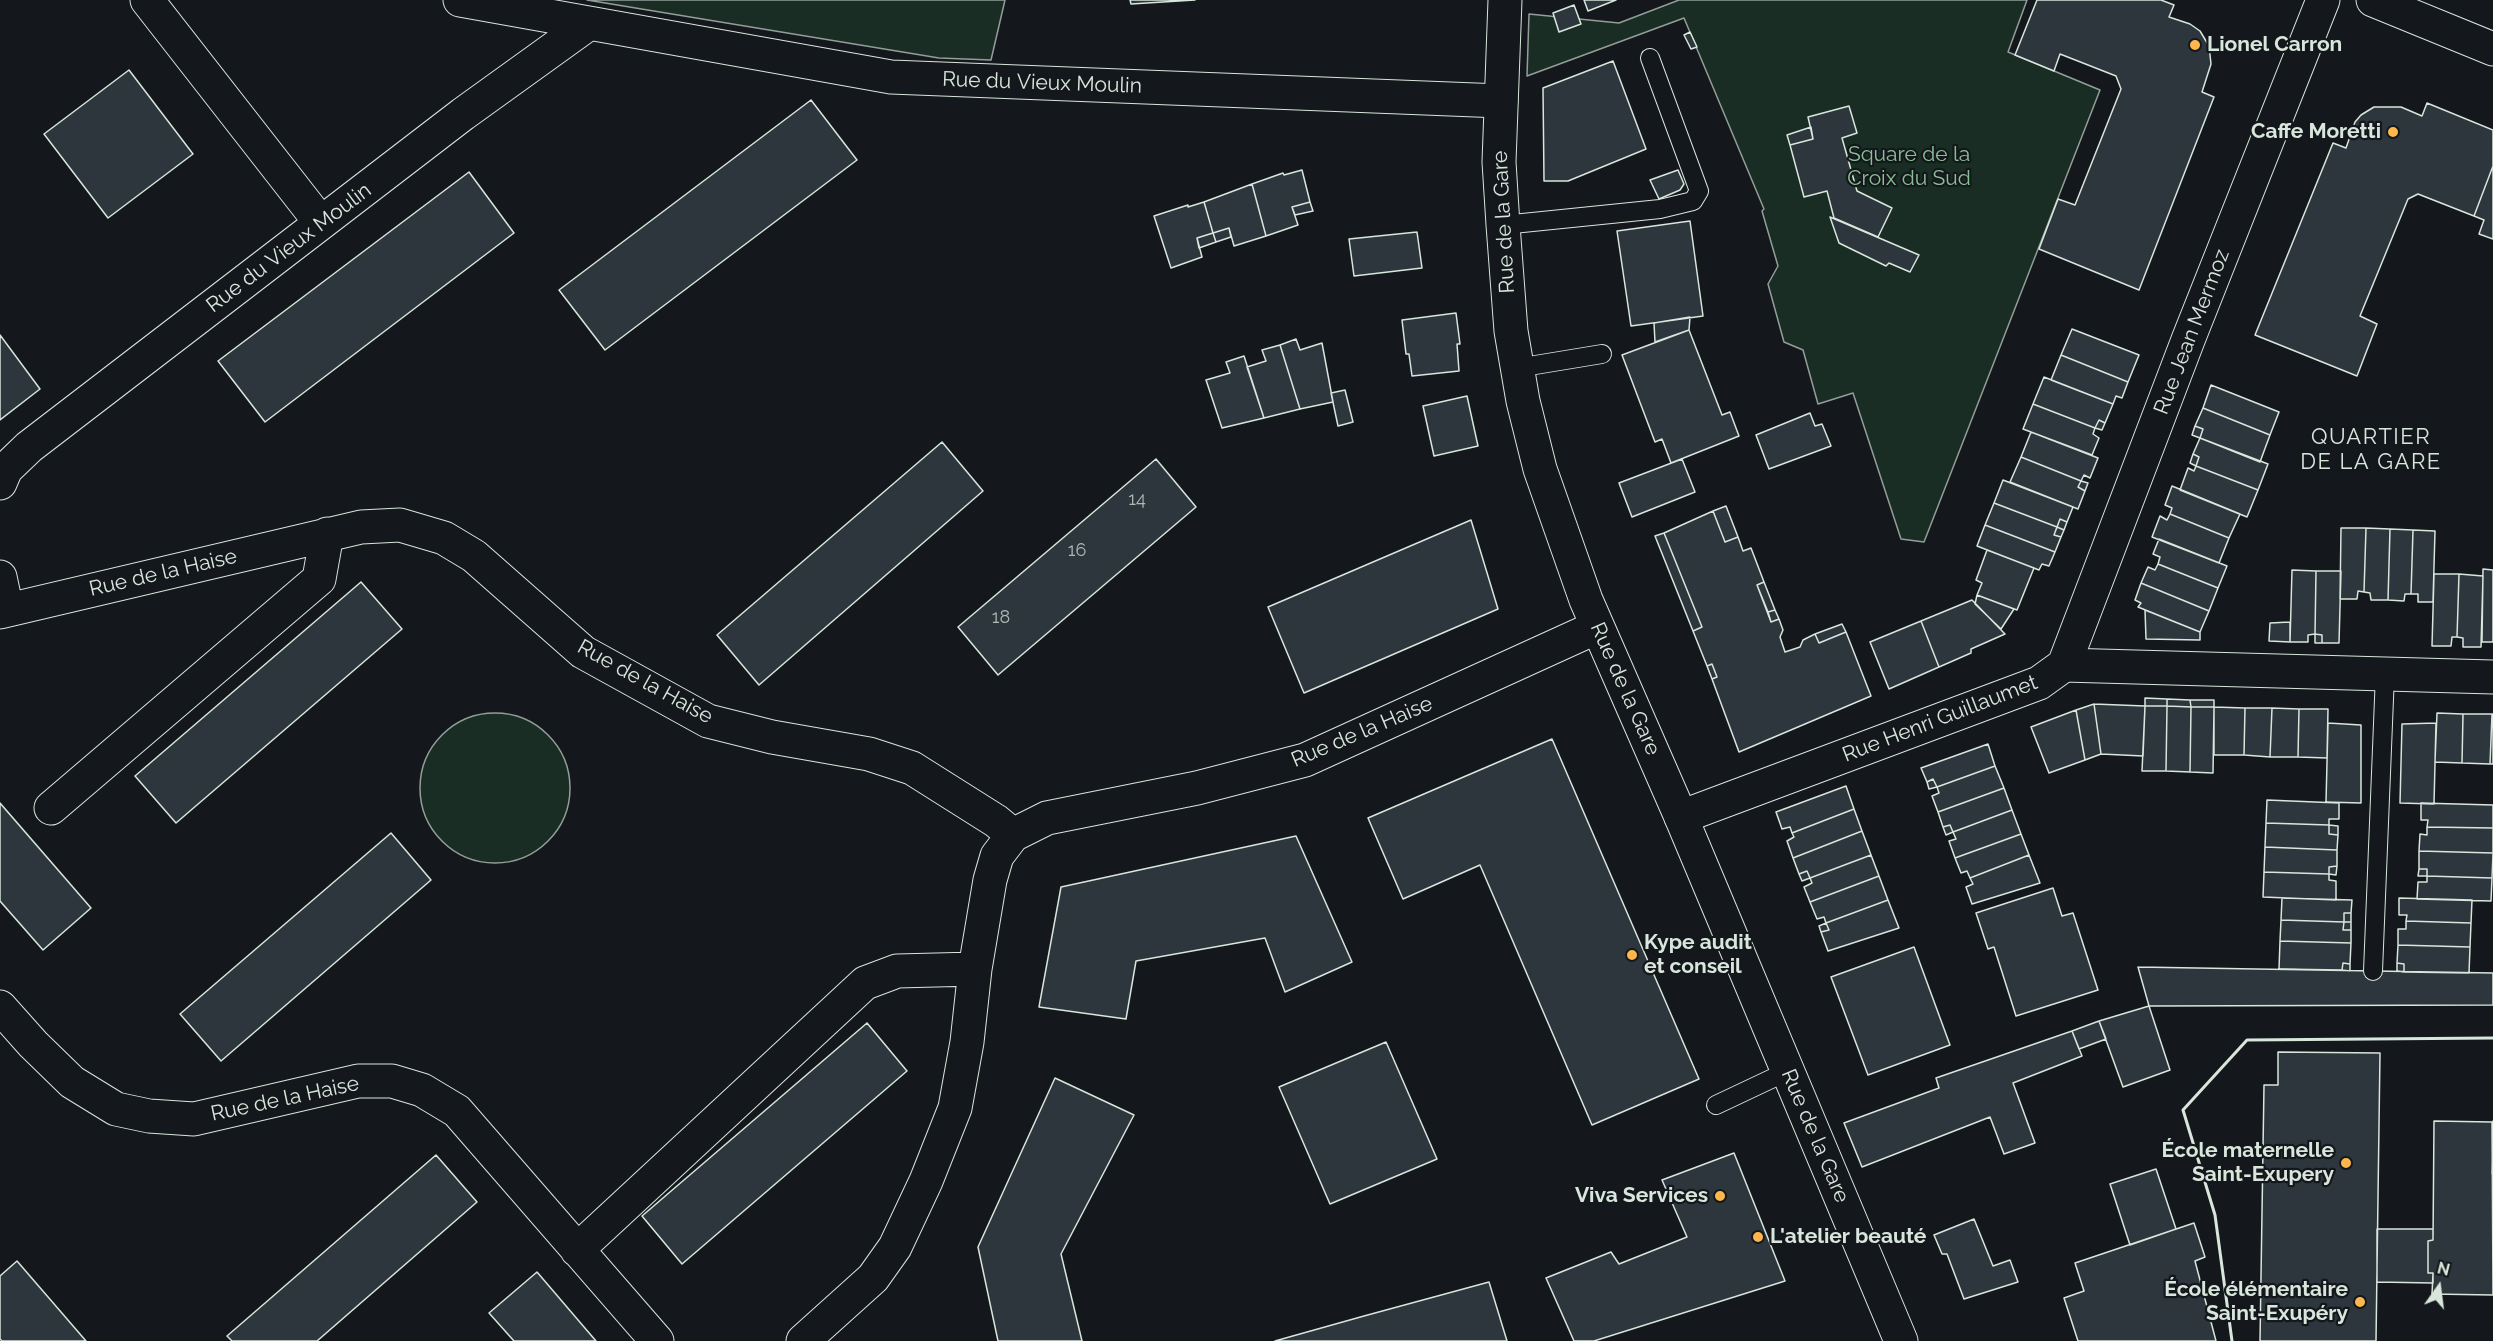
<!DOCTYPE html>
<meta charset="utf-8">
<style>
body{margin:0}
#map{position:relative;width:2493px;height:1341px;overflow:hidden;background:#14181c;font-family:Raleway,sans-serif}
canvas{display:block}
.north{position:absolute;left:2409px;top:1257px;width:60px;height:60px;-webkit-text-stroke:4px #14181c;paint-order:stroke;rotate:14deg;font-size:16px;font-weight:700;line-height:24px;text-align:center;color:#d8e6dc}
.north::after{content:'';display:block;margin:auto;width:21px;height:27px;background:#d8e6dc;clip-path:polygon(50% 0,100% 100%,50% 72%,0 100%)}
</style>
<div id="map">
<canvas width="2493" height="1341"></canvas>
<div class="north">N</div>
</div>
<script>
const ctx = document.querySelector('canvas').getContext('2d');
ctx.lineJoin = 'round';
function paint(path, color) {
  ctx.fillStyle = color;
  ctx.fill(path, 'evenodd');
}
function poly(rows) {
  const path = new Path2D();
  for (const r of rows) {
    if (r.length === 3) {
      path.moveTo(r[0] + r[2], r[1]);
      path.arc(r[0], r[1], r[2], 0, 2 * Math.PI);
      continue;
    }
    path.moveTo(r[0], r[1]);
    for (let i = 2; i < r.length; i += 2) path.lineTo(r[i], r[i + 1]);
  }
  return path;
}
function trace(path, color, width, dash) {
  ctx.strokeStyle = color;
  ctx.lineWidth = width;
  ctx.lineCap = dash ? 'butt' : 'round';
  ctx.setLineDash(dash || []);
  ctx.stroke(path);
}
function drawText(font, color, halo, rows, align = 'center') {
  ctx.font = font + ' Raleway,sans-serif';
  ctx.lineWidth = 4.5;
  ctx.setLineDash([]);
  ctx.textBaseline = 'middle';
  ctx.strokeStyle = halo;
  ctx.fillStyle = color;
  for (const [text, x, y, turn = 0] of rows) {
    ctx.save();
    ctx.translate(x, y);
    ctx.rotate((+turn || 0) * Math.PI / 180);
    ctx.textAlign = isNaN(turn) ? turn : align;
    if (halo) ctx.strokeText(text, 0, 0);
    ctx.fillText(text, 0, 0);
    ctx.restore();
  }
}
const green = poly([
 [587,0,1005,0,991,60,939,58,587,0],
 [1679,0,2027,0,2008,52,2100,90,1924,542,1901,539,1853,393,1818,404,1803,350,1784,342,1768,284,1778,266,1762,211,1764,209,1684,18,1527,76,1529,14,1619,23,1679,0],
 [495,788,75]
]);
paint(green, '#1a2d24');
trace(green, '#939e99', 1.5);
const building = poly([
 [1130,0,1195,0,1131,4,1130,0],
 [1584,0,1616,0,1588,11,1584,0],
 [2037,0,2161,0,2174,5,2169,17,2190,24,2200,31,2209,46,2211,64,2202,92,2214,97,2139,290,2039,249,2058,199,2075,205,2121,89,2116,76,2060,54,2054,71,2015,55,2037,0],
 [1574,5,1581,24,1559,32,1553,13,1574,5],
 [1690,32,1697,47,1691,49,1684,35,1690,32],
 [1613,61,1646,149,1568,181,1544,181,1543,88,1613,61],
 [129,70,193,154,108,218,44,134,129,70],
 [811,100,857,160,605,350,559,290,811,100],
 [2427,103,2493,130,2493,166,2474,216,2418,194,2408,199,2360,316,2377,324,2357,376,2255,335,2333,143,2346,148,2355,122,2361,115,2374,107,2401,107,2422,116,2427,103],
 [1849,106,1857,133,1842,138,1857,191,1892,208,1878,237,1834,218,1827,191,1804,197,1790,145,1813,139,1808,117,1849,106],
 [1811,127,1813,139,1790,145,1787,135,1811,127],
 [2493,166,2493,239,2479,234,2484,220,2474,216,2493,166],
 [1302,170,1310,202,1292,207,1298,225,1266,236,1252,184,1283,173,1284,175,1302,170],
 [1678,170,1684,184,1680,190,1659,199,1650,180,1678,170],
 [469,172,514,233,265,422,218,361,469,172],
 [1252,184,1266,236,1234,246,1229,228,1213,233,1204,202,1252,184],
 [1204,202,1213,233,1197,238,1202,257,1171,268,1154,216,1188,205,1188,207,1204,202],
 [1310,202,1313,211,1295,215,1292,207,1310,202],
 [1830,217,1919,255,1910,272,1889,263,1886,266,1839,243,1830,217],
 [1690,221,1703,316,1631,326,1617,231,1690,221],
 [1229,228,1231,237,1216,242,1213,233,1229,228],
 [1417,232,1422,268,1354,276,1349,239,1417,232],
 [1213,233,1216,242,1199,248,1197,238,1213,233],
 [1456,313,1460,344,1457,344,1459,371,1412,376,1409,354,1406,354,1402,320,1456,313],
 [1690,317,1689,330,1655,342,1654,323,1690,317],
 [2072,329,2139,355,2128,382,2061,355,2072,329],
 [1689,330,1722,415,1730,412,1739,436,1671,463,1662,439,1655,442,1622,355,1689,330],
 [0,335,40,389,0,420,0,335],
 [1296,339,1300,350,1322,343,1333,402,1300,409,1280,345,1296,339],
 [1280,345,1300,409,1264,418,1247,367,1266,361,1262,350,1280,345],
 [2061,355,2128,382,2122,398,2116,396,2113,404,2051,380,2061,355],
 [1244,356,1264,418,1222,428,1206,380,1230,373,1226,362,1244,356],
 [2044,377,2113,404,2105,423,2099,420,2095,428,2033,404,2044,377],
 [2211,385,2279,412,2270,435,2203,408,2211,385],
 [1345,390,1353,422,1338,426,1331,393,1345,390],
 [1467,396,1478,446,1434,456,1423,406,1467,396],
 [2033,404,2095,428,2093,434,2099,438,2092,455,2023,429,2033,404],
 [2203,408,2270,435,2260,462,2200,438,2203,429,2195,426,2203,408],
 [1810,413,1815,426,1822,424,1831,446,1769,469,1756,435,1810,413],
 [2099,420,2105,423,2102,430,2095,428,2099,420],
 [2195,426,2203,429,2200,438,2192,435,2195,426],
 [2031,432,2098,458,2090,478,2084,475,2081,481,2021,457,2031,432],
 [2200,438,2268,464,2258,490,2196,466,2199,457,2193,454,2200,438],
 [942,442,983,491,759,685,717,635,942,442],
 [2193,454,2199,457,2196,466,2190,463,2193,454],
 [2021,457,2081,481,2078,487,2085,491,2078,509,2010,482,2021,457],
 [1156,459,1196,507,998,675,958,627,1156,459],
 [1682,459,1695,492,1632,517,1619,483,1682,459],
 [2196,466,2258,490,2247,517,2180,490,2188,468,2194,471,2196,466],
 [2003,480,2073,507,2067,522,2060,519,2057,527,1994,503,2003,480],
 [2081,481,2088,483,2085,491,2078,487,2081,481],
 [2172,486,2240,514,2229,538,2170,514,2172,508,2165,505,2172,486],
 [1994,503,2057,527,2054,535,2061,537,2055,552,1985,525,1994,503],
 [1726,506,1738,537,1725,542,1713,511,1726,506],
 [1713,511,1725,542,1738,537,1743,551,1751,548,1764,582,1757,585,1771,622,1779,619,1783,630,1780,637,1785,652,1800,647,1803,640,1815,634,1819,643,1846,632,1871,696,1739,752,1712,679,1717,677,1712,664,1707,666,1693,631,1702,627,1664,533,1713,511],
 [2170,514,2229,538,2219,563,2152,537,2160,516,2167,520,2170,514],
 [2060,519,2067,522,2064,530,2057,527,2060,519],
 [1471,520,1498,609,1304,693,1268,607,1471,520],
 [1985,525,2055,552,2049,566,2042,564,2039,570,1977,546,1985,525],
 [2057,527,2064,530,2061,537,2054,535,2057,527],
 [2341,528,2366,528,2364,592,2358,591,2357,599,2340,599,2341,528],
 [2366,528,2390,529,2388,600,2371,600,2370,593,2364,592,2366,528],
 [2390,529,2413,530,2411,594,2405,594,2404,601,2388,600,2390,529],
 [2413,530,2435,531,2433,602,2418,602,2418,594,2411,594,2413,530],
 [1664,533,1702,627,1693,631,1655,536,1664,533],
 [2159,539,2227,566,2218,588,2158,564,2160,557,2153,554,2159,539],
 [1987,550,2034,568,2017,610,1977,595,1982,583,1976,580,1987,550],
 [2158,564,2218,588,2209,611,2141,583,2148,567,2155,570,2158,564],
 [2483,569,2493,570,2493,642,2482,642,2483,569],
 [2292,570,2316,571,2315,634,2308,635,2308,642,2290,642,2292,570],
 [2316,571,2341,571,2339,643,2322,643,2322,635,2315,634,2316,571],
 [2434,574,2459,574,2457,637,2452,637,2451,646,2432,646,2434,574],
 [2459,574,2483,576,2481,647,2463,647,2463,638,2457,637,2459,574],
 [361,582,402,629,176,823,135,776,361,582],
 [1764,582,1775,610,1768,612,1757,585,1764,582],
 [2141,583,2209,611,2200,632,2138,607,2141,603,2135,600,2141,583],
 [1977,595,2014,609,2001,629,1975,604,1977,595],
 [1972,600,2005,634,1971,649,1971,653,1939,667,1921,621,1972,600],
 [1775,610,1779,619,1771,622,1768,612,1775,610],
 [2145,610,2200,632,2200,640,2146,639,2145,610],
 [1921,621,1939,667,1889,689,1870,642,1921,621],
 [2290,622,2290,642,2269,641,2270,623,2290,622],
 [1842,624,1846,632,1819,643,1815,634,1842,624],
 [2315,634,2322,635,2322,643,2315,643,2315,634],
 [1712,664,1717,677,1712,679,1707,666,1712,664],
 [2145,698,2167,699,2167,706,2145,706,2145,698],
 [2167,699,2190,700,2191,707,2167,706,2167,699],
 [2190,700,2214,700,2214,707,2191,707,2190,700],
 [2094,704,2145,706,2143,756,2101,754,2094,704],
 [2094,704,2101,754,2085,760,2076,710,2094,704],
 [2145,706,2167,706,2166,771,2142,771,2145,706],
 [2167,706,2191,707,2190,772,2166,771,2167,706],
 [2191,707,2214,707,2213,773,2190,772,2191,707],
 [2214,707,2245,708,2244,755,2214,755,2214,707],
 [2245,708,2272,708,2270,757,2244,755,2245,708],
 [2272,708,2299,709,2298,757,2270,757,2272,708],
 [2299,709,2328,709,2327,758,2298,757,2299,709],
 [2076,710,2085,760,2049,773,2031,727,2076,710],
 [2437,713,2463,714,2462,763,2435,762,2437,713],
 [2463,714,2492,714,2490,764,2462,763,2463,714],
 [2492,714,2493,714,2493,764,2490,764,2492,714],
 [2328,723,2361,725,2361,803,2326,802,2328,723],
 [2436,723,2434,804,2400,803,2402,724,2436,723],
 [1552,739,1699,1079,1592,1125,1480,865,1403,899,1368,818,1552,739],
 [1988,744,1995,766,1937,787,1933,779,1927,782,1921,768,1988,744],
 [1995,766,2004,788,1938,812,1932,796,1939,793,1937,787,1995,766],
 [1933,779,1937,787,1929,789,1927,782,1933,779],
 [1846,786,1854,809,1792,833,1790,827,1782,829,1776,812,1846,786],
 [2004,788,2012,810,1953,832,1950,825,1943,827,1938,812,2004,788],
 [2267,800,2339,803,2339,819,2329,819,2329,825,2266,823,2267,800],
 [0,803,91,908,43,950,0,901,0,803],
 [2421,803,2493,805,2493,828,2427,827,2428,820,2421,820,2421,803],
 [1854,809,1862,831,1793,858,1787,841,1794,837,1792,833,1854,809],
 [2012,810,2021,834,1955,858,1949,841,1956,839,1953,832,2012,810],
 [2266,823,2329,825,2329,834,2338,835,2337,850,2265,847,2266,823],
 [1950,825,1953,832,1946,835,1943,827,1950,825],
 [2329,825,2338,826,2338,835,2329,834,2329,825],
 [2427,827,2493,828,2493,853,2419,851,2420,834,2427,835,2427,827],
 [1862,831,1871,855,1810,878,1807,871,1799,874,1793,858,1862,831],
 [391,833,431,880,221,1061,180,1014,391,833],
 [2021,834,2029,855,1970,878,1967,871,1961,873,1955,858,2021,834],
 [1296,836,1352,962,1285,992,1265,938,1136,961,1126,1019,1039,1007,1061,887,1296,836],
 [2265,847,2337,850,2337,866,2329,867,2329,874,2264,872,2265,847],
 [2419,851,2493,853,2492,878,2427,876,2427,869,2419,869,2419,851],
 [1871,855,1879,876,1810,902,1804,887,1812,883,1810,878,1871,855],
 [2029,855,2040,883,1972,904,1966,887,1973,884,1970,878,2029,855],
 [2337,866,2336,875,2329,874,2329,867,2337,866],
 [2419,869,2427,869,2427,876,2418,876,2419,869],
 [1807,871,1810,878,1802,881,1799,874,1807,871],
 [2264,872,2329,874,2329,880,2336,881,2336,900,2263,897,2264,872],
 [1879,876,1888,900,1826,923,1824,917,1817,919,1810,902,1879,876],
 [2427,876,2492,878,2491,901,2417,899,2418,882,2427,882,2427,876],
 [2053,888,2062,916,2073,913,2098,990,2016,1016,1994,947,1988,949,1976,913,2053,888],
 [2282,898,2352,900,2351,913,2344,913,2344,922,2281,920,2282,898],
 [2399,898,2472,900,2471,923,2406,921,2407,915,2399,915,2399,898],
 [1888,900,1899,928,1828,951,1821,932,1829,930,1826,923,1888,900],
 [2344,913,2351,913,2351,922,2344,922,2344,913],
 [2281,920,2344,922,2343,930,2351,930,2351,943,2280,941,2281,920],
 [2406,921,2471,923,2470,947,2398,945,2398,929,2406,929,2406,921],
 [2344,922,2351,922,2351,930,2343,930,2344,922],
 [1826,923,1829,930,1821,932,1819,926,1826,923],
 [2280,941,2351,943,2350,964,2343,963,2342,970,2279,969,2280,941],
 [2398,945,2470,947,2469,973,2404,972,2404,964,2397,963,2398,945],
 [1914,947,1950,1045,1868,1075,1831,977,1914,947],
 [2343,963,2350,964,2350,971,2342,970,2343,963],
 [2397,963,2404,964,2404,972,2397,971,2397,963],
 [2138,967,2493,973,2493,1005,2149,1006,2138,967],
 [2149,1006,2170,1070,2123,1087,2099,1021,2149,1006],
 [2099,1021,2106,1039,2079,1049,2072,1031,2099,1021],
 [867,1023,907,1071,682,1264,642,1216,867,1023],
 [2072,1031,2082,1056,2013,1083,2035,1143,2004,1154,1990,1117,1862,1167,1844,1123,1939,1088,1936,1078,2072,1031],
 [1386,1042,1437,1159,1330,1204,1279,1087,1386,1042],
 [2278,1052,2380,1053,2376,1341,2260,1341,2264,1085,2278,1085,2278,1052],
 [1055,1078,1134,1115,1061,1254,1082,1341,998,1341,978,1247,1055,1078],
 [2434,1121,2492,1122,2493,1295,2432,1294,2433,1273,2428,1273,2428,1241,2433,1240,2434,1121],
 [2493,1121,2493,1174,2492,1174,2493,1121],
 [1734,1153,1785,1281,1594,1341,1574,1341,1546,1278,1611,1252,1619,1264,1687,1237,1662,1180,1734,1153],
 [436,1155,477,1202,317,1341,232,1341,227,1336,436,1155],
 [2156,1169,2176,1229,2130,1245,2110,1184,2156,1169],
 [1974,1219,1993,1266,2010,1260,2018,1282,1964,1299,1947,1254,1942,1254,1934,1235,1974,1219],
 [2194,1223,2205,1257,2195,1261,2216,1341,2078,1341,2064,1298,2084,1291,2075,1263,2194,1223],
 [2377,1229,2433,1229,2433,1240,2428,1241,2428,1273,2433,1273,2433,1283,2377,1282,2377,1229],
 [17,1261,86,1341,2,1341,0,1339,0,1276,17,1261],
 [537,1272,596,1341,514,1341,489,1313,537,1272],
 [1489,1282,1507,1341,1275,1341,1364,1316,1489,1282]
]);
paint(building, '#2c363c');
trace(building, '#d8e6dc', 1.5);
const lane = poly([
 [1503,225,1660,209,1693,201,1699,191,1650,58],
 [1517,368,1602,354],
 [2373,971,2385,674],
 [1716,1105,1788,1071]
]);
const street = poly([
 [147,0,321,223],
 [460,0,891,77,1501,101],
 [0,483,6,469,29,447,463,114,588,24],
 [0,577,7,610],
 [0,612,361,527,400,525,444,538,474,556,583,652,708,721,772,737,869,754,912,768,996,821,1013,835],
 [2064,665,2188,340,2323,0],
 [51,808,319,579,327,534],
 [1681,817,2039,683,2064,665,2493,677],
 [0,1007,33,1044,72,1082,116,1109,149,1116,194,1119,358,1081,392,1081,422,1090,457,1111,657,1341],
 [577,1250,865,983,897,971,975,969],
 [803,1341,873,1278,895,1247,926,1181,955,1108,967,1042,975,969,990,880,997,856,1013,835,1047,818,1197,788,1305,760,1597,627]
]);
const secondary = poly([
 [1505,0,1499,162,1503,225,1511,331,1523,401,1540,469,1586,600,1681,817,1901,1341],
 [2373,0,2493,49]
]);
trace(lane, '#d8e6dc', 20);
trace(street, '#d8e6dc', 35);
trace(secondary, '#d8e6dc', 35);
trace(lane, '#14181c', 18);
trace(street, '#14181c', 33);
trace(secondary, '#14181c', 33);
trace(poly([
 [2232,1341,2215,1215,2183,1110,2247,1040,2493,1038]
]), '#d8e6dc', 3);
for (const [x, y, r, color] of [
 [2195,45,6,"#ffb74d"],
 [2393,132,6,"#ffb74d"],
 [1632,955,6,"#ffb74d"],
 [2346,1163,6,"#ffb74d"],
 [1720,1196,6,"#ffb74d"],
 [1758,1237,6,"#ffb74d"],
 [2360,1302,6,"#ffb74d"]
]) {
  const dot = new Path2D();
  dot.arc(x, y, r, 0, 2 * Math.PI);
  ctx.fillStyle = color;
  ctx.fill(dot);
  trace(dot, '#14181c', 2);
}
drawText('18px', '#adbab4', null, [
 ["14",1137,500],
 ["16",1077,551],
 ["18",1001,618]
]);
drawText('bold 21px', '#d8e6dc', '#14181c', [
 ["Lionel Carron",2207,45,"left"],
 ["Caffe Moretti",2381,132],
 ["Kype audit",1644,943,"left"],
 ["et conseil",1644,967,"left"],
 ["École maternelle",2334,1151],
 ["Saint-Exupery",2334,1175],
 ["Viva Services",1708,1196],
 ["L'atelier beauté",1770,1237,"left"],
 ["École élémentaire",2348,1290],
 ["Saint-Exupéry",2348,1314]
], 'right');
drawText('21px', '#d8e6dc', '#14181c', [
 ["Rue du Vieux Moulin",1042,83,2],
 ["Rue de la Gare",1504,222,-93],
 ["Rue du Vieux Moulin",289,248,-37],
 ["Rue Jean Mermoz",2192,332,-69],
 ["Rue de la Haise",163,573,-13],
 ["Rue de la Haise",645,682,29],
 ["Rue de la Gare",1625,689,66],
 ["Rue Henri Guillaumet",1940,719,-21],
 ["Rue de la Haise",1362,732,-23],
 ["Rue de la Haise",285,1099,-12],
 ["Rue de la Gare",1815,1136,67]
]);
drawText('21px', '#8ac095', '#14181c', [
 ["Square de la",1909,155],
 ["Croix du Sud",1909,179]
]);
ctx.letterSpacing = '1.5px';
drawText('22px', '#d8e6dc', '#14181c', [
 ["QUARTIER",2371,437],
 ["DE LA GARE",2371,462]
]);
ctx.letterSpacing = '0px';
</script>
